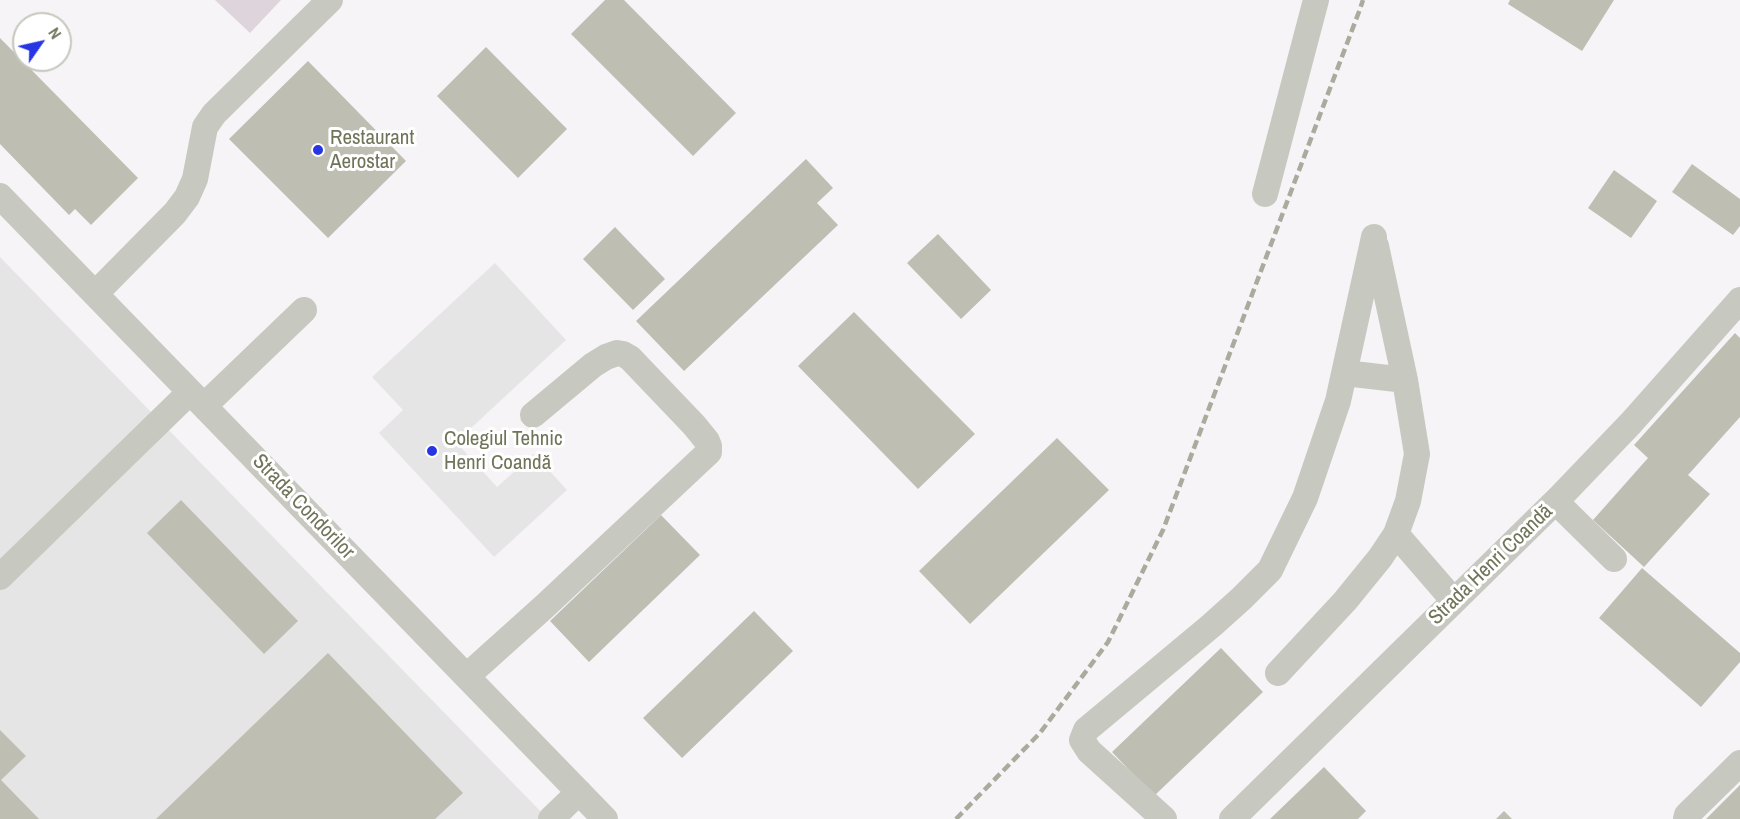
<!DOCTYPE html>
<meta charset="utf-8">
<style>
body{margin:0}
#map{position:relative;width:1740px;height:819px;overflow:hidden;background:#f6f4f7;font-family:"Archivo Narrow",sans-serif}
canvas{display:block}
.north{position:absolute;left:12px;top:12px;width:60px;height:60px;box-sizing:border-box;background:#fff;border:2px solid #c6c7bd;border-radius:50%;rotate:56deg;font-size:16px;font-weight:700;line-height:24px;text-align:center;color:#707459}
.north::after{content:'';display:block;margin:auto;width:21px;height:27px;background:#2835e3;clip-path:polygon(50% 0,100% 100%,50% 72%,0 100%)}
</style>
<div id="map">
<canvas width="1740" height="819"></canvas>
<div class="north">N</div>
</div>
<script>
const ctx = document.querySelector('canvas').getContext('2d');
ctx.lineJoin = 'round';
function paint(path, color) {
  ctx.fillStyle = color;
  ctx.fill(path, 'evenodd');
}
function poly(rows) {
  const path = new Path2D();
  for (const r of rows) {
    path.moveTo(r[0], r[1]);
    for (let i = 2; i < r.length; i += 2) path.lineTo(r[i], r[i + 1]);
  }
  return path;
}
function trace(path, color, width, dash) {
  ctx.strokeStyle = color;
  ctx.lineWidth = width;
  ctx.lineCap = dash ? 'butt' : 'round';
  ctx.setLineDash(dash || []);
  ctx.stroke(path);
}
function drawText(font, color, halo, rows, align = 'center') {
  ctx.font = font + ' "Archivo Narrow",sans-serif';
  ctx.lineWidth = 6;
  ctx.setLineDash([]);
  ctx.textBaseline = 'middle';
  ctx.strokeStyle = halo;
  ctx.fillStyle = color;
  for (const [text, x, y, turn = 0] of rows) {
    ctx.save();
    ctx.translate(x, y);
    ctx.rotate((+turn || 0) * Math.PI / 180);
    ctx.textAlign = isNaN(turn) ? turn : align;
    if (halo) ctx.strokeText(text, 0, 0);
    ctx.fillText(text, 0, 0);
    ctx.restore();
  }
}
paint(poly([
 [0,257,548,819,0,819],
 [495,263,566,340,456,442,497,487,534,454,567,490,494,557,379,433,403,410,372,377]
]), '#e6e5e5');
paint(poly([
 [215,0,281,0,250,33]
]), '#ded5dc');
paint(poly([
 [605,0,624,0,736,113,693,156,571,34],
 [1510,0,1614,0,1582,51,1508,4],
 [0,38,138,178,91,225,75,209,69,215,0,144],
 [486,47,567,129,518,178,437,96],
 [308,61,406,161,328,238,229,139],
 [806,159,833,188,817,203,838,225,684,371,636,321],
 [1692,164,1740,199,1740,226,1733,235,1672,192],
 [1614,170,1657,201,1631,238,1588,208],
 [615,227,665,279,633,310,583,259],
 [938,234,991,290,961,319,907,263],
 [854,312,975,434,918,489,798,366],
 [1735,333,1740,338,1740,417,1688,475,1710,494,1644,567,1593,520,1648,458,1634,445],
 [1057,438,1109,490,970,624,919,571],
 [181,500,298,621,264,654,147,533],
 [661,515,700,555,589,662,550,621],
 [1642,568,1740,653,1740,662,1701,707,1599,618],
 [754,611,793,651,682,758,643,718],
 [1221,648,1263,692,1154,796,1112,752],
 [328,653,463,793,435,819,156,819],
 [0,730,26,756,1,780,39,819,0,819],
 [1324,767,1366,811,1358,819,1270,819],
 [1740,785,1740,819,1706,819],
 [1504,811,1512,819,1496,819]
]), '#bebeb3');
trace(poly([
 [1265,194,1316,0],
 [0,196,605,819],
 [1376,246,1405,380,1417,454,1408,501,1396,534,1454,601],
 [95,294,175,213,187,197,195,179,205,127,214,114,330,0],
 [1345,373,1405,380],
 [204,406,304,310],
 [1556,502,1614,559],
 [0,577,190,392],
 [1278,673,1345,601,1380,558,1396,534],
 [467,676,546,605,709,452,709,446,707,441,694,425,630,358,623,354,617,353,606,357,593,365,533,415],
 [551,819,579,792],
 [1164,819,1089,751,1082,740,1086,730,1212,625,1242,598,1270,570,1305,498,1338,401,1374,237],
 [1232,819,1561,496,1631,423,1740,300],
 [1686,819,1687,815,1740,763]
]), '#c7c8c0', 26);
trace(poly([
 [956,819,1040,733,1108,642,1163,530,1360,9,1363,0]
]), '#a9ab9d', 4.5, [9, 4.5]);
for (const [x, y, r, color] of [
 [318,150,6,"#2835e3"],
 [432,451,6,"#2835e3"]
]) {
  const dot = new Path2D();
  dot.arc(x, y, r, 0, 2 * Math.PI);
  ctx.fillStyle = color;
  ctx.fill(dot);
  trace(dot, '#fff', 2);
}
drawText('21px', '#707459', '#fff', [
 ["Restaurant",330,138],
 ["Aerostar",330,162],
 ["Colegiul Tehnic",444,439],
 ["Henri Coandă",444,463]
], 'left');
drawText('21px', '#707459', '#fff', [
 ["Strada Condorilor",303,507,46],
 ["Strada Henri Coandă",1491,565,-44]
]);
</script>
